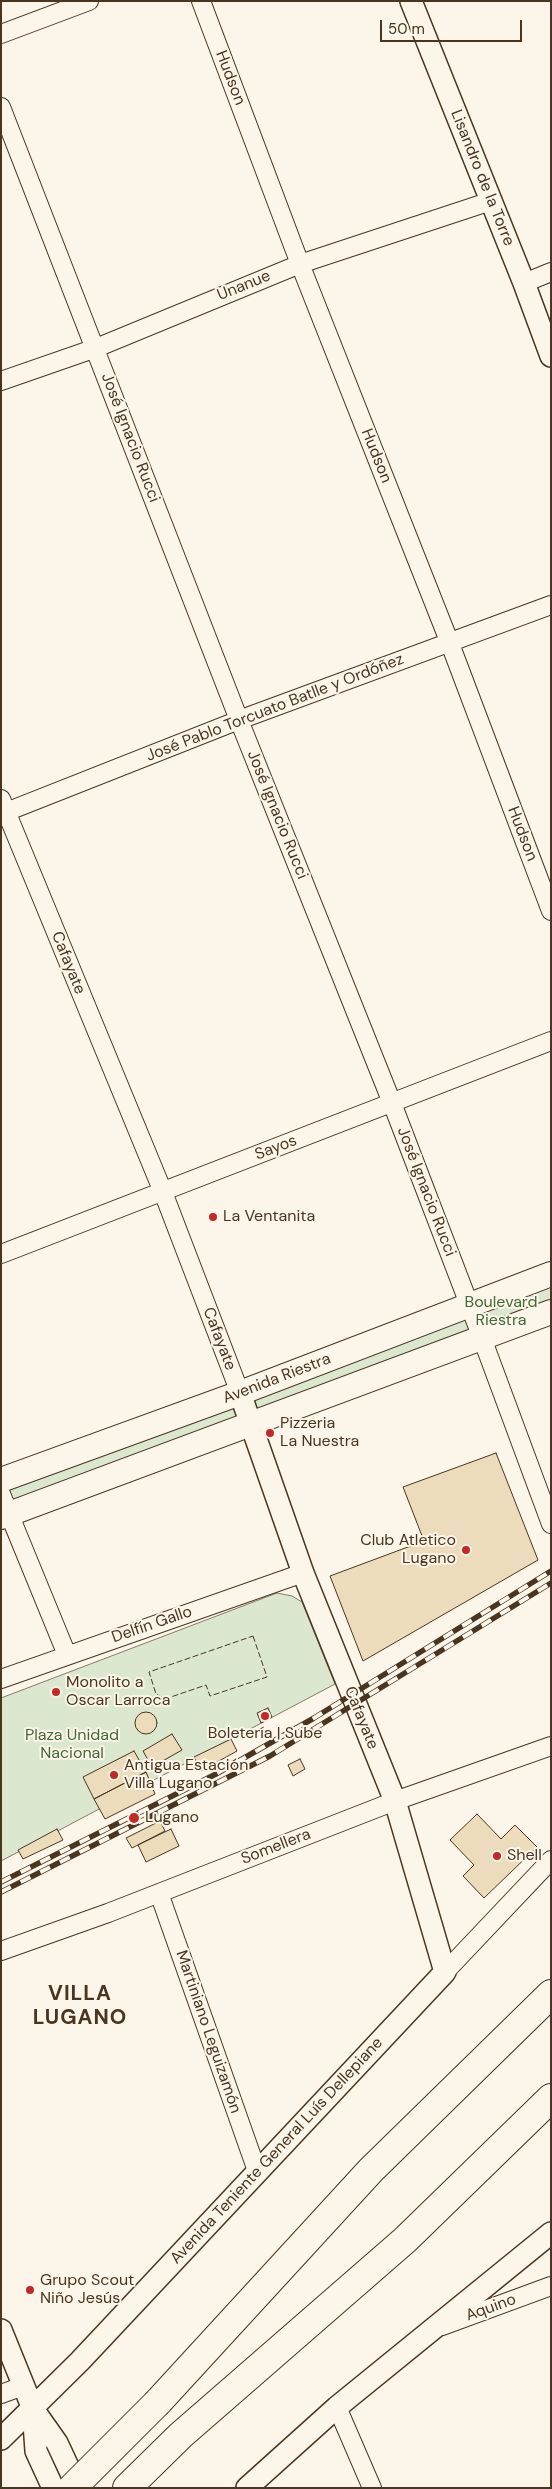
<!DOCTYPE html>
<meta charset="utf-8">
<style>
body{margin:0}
#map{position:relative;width:552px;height:2489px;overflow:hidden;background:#fbf6e9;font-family:"DM Sans",sans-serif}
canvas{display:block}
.frame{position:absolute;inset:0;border:2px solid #4a3520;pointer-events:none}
.scale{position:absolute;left:380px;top:20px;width:142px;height:22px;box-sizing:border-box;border:2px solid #4a3520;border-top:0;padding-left:6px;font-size:15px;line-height:18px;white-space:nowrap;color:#4a3520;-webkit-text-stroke:4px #fbf6e9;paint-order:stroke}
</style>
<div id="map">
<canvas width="552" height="2489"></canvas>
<div class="frame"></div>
<div class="scale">50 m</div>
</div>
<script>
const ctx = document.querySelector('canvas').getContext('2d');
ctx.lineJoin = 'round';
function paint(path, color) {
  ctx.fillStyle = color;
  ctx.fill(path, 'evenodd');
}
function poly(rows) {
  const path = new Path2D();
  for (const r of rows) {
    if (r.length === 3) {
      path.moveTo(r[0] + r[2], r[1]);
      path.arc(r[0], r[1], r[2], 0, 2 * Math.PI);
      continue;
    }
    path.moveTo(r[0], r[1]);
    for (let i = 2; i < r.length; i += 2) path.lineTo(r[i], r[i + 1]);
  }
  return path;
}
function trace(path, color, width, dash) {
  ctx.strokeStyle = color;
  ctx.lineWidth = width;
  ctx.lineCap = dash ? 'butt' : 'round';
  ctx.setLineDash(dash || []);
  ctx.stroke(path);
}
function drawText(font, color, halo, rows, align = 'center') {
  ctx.font = font + ' "DM Sans",sans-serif';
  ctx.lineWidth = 4;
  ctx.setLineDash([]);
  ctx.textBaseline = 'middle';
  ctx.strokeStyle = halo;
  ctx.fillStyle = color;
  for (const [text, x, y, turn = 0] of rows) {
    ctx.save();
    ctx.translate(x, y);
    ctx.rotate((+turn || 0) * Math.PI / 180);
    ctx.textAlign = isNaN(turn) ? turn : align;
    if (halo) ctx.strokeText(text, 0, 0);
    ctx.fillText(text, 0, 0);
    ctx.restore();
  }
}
const green = poly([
 [551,1274,551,1312,9,1514,1,1480,551,1274],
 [277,1593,292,1596,302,1602,335,1684,1,1861,1,1698,277,1593]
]);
paint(green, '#dce7d0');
trace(green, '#887966', 1);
const building = poly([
 [496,1453,538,1560,363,1661,330,1576,424,1541,403,1487,496,1453],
 [268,1708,272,1717,261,1723,257,1713,268,1708],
 [146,1723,11],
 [172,1734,182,1750,152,1767,143,1751,172,1734],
 [231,1739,237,1751,201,1771,194,1757,231,1739],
 [134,1751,146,1772,94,1799,83,1777,134,1751],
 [300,1759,305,1769,293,1776,288,1765,300,1759],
 [146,1772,155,1794,105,1819,94,1799,146,1772],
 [477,1814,501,1839,515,1825,537,1847,484,1898,463,1876,474,1865,450,1840,477,1814],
 [160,1821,165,1831,132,1848,126,1838,160,1821],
 [57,1829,63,1840,23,1859,18,1850,57,1829],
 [171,1829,179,1846,146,1862,138,1845,171,1829]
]);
paint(building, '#ecdcbc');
trace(building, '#4a3520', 1);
const minor = poly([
 [201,1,300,264,449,641,551,911],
 [1,34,89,1],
 [1,107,239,720,392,1103,482,1338,551,1524],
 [524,283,551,272],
 [1,381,96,348,300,264,491,201],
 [1,799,163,1192,240,1393],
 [1,814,239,720,551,605],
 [1,1254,551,1041],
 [1,1494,67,1655],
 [1,1679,303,1573],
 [159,1893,257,2171],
 [1,1951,108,1913,395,1801,551,1746],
 [445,1972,551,1860],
 [442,2326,551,2286],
 [1,2394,23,2386],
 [337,2407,372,2488]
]);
const tertiary = poly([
 [411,1,524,283,551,356],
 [1,2330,33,2409,57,2443,78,2488],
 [33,2409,36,2451,53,2488],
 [1,2439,80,2361,445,1972,395,1801,303,1573,240,1393],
 [247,2488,337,2407,551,2233]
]);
const secondary = poly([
 [1,1480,240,1393,551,1274],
 [1,1517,551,1312]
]);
const motorway = poly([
 [158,2402,371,2170,551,1994],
 [127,2488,181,2435,405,2240,551,2098]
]);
trace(minor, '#4a3520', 20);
trace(tertiary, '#4a3520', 24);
trace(secondary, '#4a3520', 26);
trace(motorway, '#4a3520', 30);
trace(minor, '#fbf6e9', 18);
trace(tertiary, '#fbf6e9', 21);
trace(secondary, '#fbf6e9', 24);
trace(motorway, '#fbf6e9', 28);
const rail = poly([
 [1,1882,216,1774,314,1718,551,1571],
 [1,1892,270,1756,551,1583]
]);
trace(rail, '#4a3520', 5.5);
trace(rail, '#fbf6e9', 4, [11]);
const motorwayBridge = poly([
 [72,2488,158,2402]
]);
trace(motorwayBridge, '#4a3520', 30, []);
trace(motorwayBridge, '#fbf6e9', 28);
trace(poly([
 [253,1636,267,1677,210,1696,206,1685,165,1699,156,1694,149,1672,253,1636]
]), '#4a3520', 1, [6, 2.5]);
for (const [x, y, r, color] of [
 [213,1217,5,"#c62828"],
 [270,1433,5,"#c62828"],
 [466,1550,5,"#c62828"],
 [56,1692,5,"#c62828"],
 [265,1716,5,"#c62828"],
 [114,1775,5,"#c62828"],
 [134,1818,6,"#c62828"],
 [497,1856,5,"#c62828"],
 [30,2290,5,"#c62828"]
]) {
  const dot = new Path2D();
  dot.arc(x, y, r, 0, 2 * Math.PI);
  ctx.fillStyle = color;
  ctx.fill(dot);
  trace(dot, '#fbf6e9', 2);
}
drawText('16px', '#4a3520', '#fbf6e9', [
 ["Hudson",230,78,69],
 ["Lisandro de la Torre",482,178,68],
 ["Unanue",244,286,-22],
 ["José Ignacio Rucci",130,438,69],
 ["Hudson",376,456,68],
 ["José Pablo Torcuato Batlle y Ordóñez",275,708,-21],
 ["José Ignacio Rucci",277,815,68],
 ["Hudson",522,834,69],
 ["Cafayate",68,963,68],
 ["Sayos",276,1148,-21],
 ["José Ignacio Rucci",426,1192,69],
 ["Cafayate",219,1339,69],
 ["Avenida Riestra",277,1379,-21],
 ["Delfín Gallo",152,1625,-19],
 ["Cafayate",361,1718,68],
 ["Somellera",276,1847,-21],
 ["Martiniano Leguizamón",208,2032,71],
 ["Avenida Teniente General Luís Dellepiane",277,2151,-47],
 ["Aquino",491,2308,-20]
]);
drawText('16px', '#4a3520', '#fbf6e9', [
 ["La Ventanita",223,1217],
 ["Pizzeria",280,1424],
 ["La Nuestra",280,1442],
 ["Club Atletico",456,1541,"right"],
 ["Lugano",456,1559,"right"],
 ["Monolito a",66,1683],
 ["Oscar Larroca",66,1701],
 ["Boletería | Sube",265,1734,"center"],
 ["Antigua Estación",124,1766],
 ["Villa Lugano",124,1784],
 ["Lugano",145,1818],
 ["Shell",507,1856],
 ["Grupo Scout",40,2281],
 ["Niño Jesús",40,2299]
], 'left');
drawText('16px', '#436837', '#fbf6e9', [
 ["Boulevard",501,1303],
 ["Riestra",501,1321],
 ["Plaza Unidad",72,1736],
 ["Nacional",72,1754]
]);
ctx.letterSpacing = '1px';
drawText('bold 21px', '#4a3520', '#fbf6e9', [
 ["VILLA",80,1994],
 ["LUGANO",80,2018]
]);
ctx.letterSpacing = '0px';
</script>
